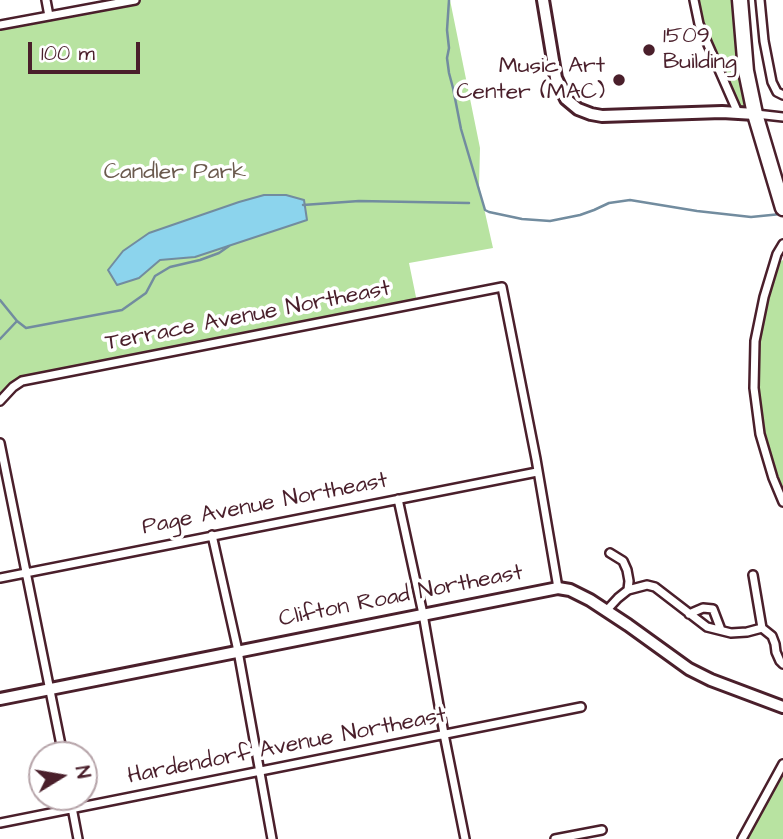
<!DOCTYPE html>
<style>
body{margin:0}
#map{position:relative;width:783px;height:839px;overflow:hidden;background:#fff;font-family:"Architects Daughter",sans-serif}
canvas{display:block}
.north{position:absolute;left:28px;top:741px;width:70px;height:70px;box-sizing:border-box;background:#fff;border:2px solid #b7a5aa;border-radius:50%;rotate:79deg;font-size:19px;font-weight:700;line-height:28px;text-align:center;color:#4a1f2b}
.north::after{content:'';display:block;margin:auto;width:24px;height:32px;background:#4a1f2b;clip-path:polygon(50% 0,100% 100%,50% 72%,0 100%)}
.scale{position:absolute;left:28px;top:42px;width:112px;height:32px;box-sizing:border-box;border:4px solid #4a1f2b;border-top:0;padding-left:9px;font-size:21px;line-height:24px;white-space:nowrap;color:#4a1f2b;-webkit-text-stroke:5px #fff;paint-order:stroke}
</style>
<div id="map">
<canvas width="783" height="839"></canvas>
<div class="north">N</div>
<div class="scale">100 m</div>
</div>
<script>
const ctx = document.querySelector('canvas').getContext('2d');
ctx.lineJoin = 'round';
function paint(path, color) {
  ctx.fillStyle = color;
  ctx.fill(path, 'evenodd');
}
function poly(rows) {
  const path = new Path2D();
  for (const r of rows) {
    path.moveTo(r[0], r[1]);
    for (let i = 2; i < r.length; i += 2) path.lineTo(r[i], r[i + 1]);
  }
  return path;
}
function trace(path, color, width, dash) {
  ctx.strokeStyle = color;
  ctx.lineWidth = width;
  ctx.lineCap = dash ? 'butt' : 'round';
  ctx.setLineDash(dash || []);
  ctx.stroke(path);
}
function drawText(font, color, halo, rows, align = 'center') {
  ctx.font = font + ' "Architects Daughter",sans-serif';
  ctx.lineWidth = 7;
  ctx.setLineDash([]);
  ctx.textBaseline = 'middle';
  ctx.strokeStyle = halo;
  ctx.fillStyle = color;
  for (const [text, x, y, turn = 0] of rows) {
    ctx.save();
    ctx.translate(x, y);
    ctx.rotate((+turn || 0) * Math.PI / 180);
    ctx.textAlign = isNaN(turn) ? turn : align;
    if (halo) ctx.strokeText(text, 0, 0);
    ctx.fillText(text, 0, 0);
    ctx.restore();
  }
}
paint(poly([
 [120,0,450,0,480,148,479,186,493,248,409,263,417,302,21,379,0,396,0,22],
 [693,0,737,0,752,112,741,111,734,103],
 [783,260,783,494,769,458,757,385,758,339,765,294,780,262],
 [783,768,783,839,745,839]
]), '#b8e3a1');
const water = poly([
 [264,195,286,195,304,200,307,220,195,257,160,260,139,278,117,285,108,270,123,251,149,233,239,202,264,195]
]);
paint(water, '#8cd4ed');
trace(water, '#728c9f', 2);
trace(poly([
 [449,0,447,30,449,48,447,58,449,73,453,88,461,129,485,210,489,212,522,219,550,221,580,215,594,210,609,203,630,200,697,211,751,217,781,214],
 [303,205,359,201,469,203],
 [0,300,17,321,26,328,122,310,146,293,155,276,170,267,200,260,219,253,229,246],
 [0,339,17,321]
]), '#728c9f', 2.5);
const street = poly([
 [46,0,49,16],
 [694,0,699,24,738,113],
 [760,0,764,41,772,82,777,92,783,95],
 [0,25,135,0],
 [756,114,783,117],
 [783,244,777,254,764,297,755,341,754,388,760,434,773,478,783,502],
 [0,401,13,387,22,381,502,287,536,459,558,588],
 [0,443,63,755],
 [398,499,423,614,444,734,465,839],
 [212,535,238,651,272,839],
 [610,553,623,561,627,570,629,581,628,590],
 [753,575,762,628],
 [0,578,537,472],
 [606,611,618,598,628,590,647,585,655,587,707,627,731,633,747,632,762,628,772,636,775,644,776,652,780,661,783,664],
 [689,614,703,608,713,609,721,630],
 [70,797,78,839],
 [0,823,581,707],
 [555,839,602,830],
 [742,839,783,764]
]);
const secondary = poly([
 [543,0,556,78,566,99,578,109,591,114,602,116,722,112,755,114],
 [0,699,558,588,570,590,590,600,628,625,689,669,711,680,783,707]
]);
const highway = poly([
 [740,0,746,71,755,114,783,208]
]);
trace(street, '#4a1f2b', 12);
trace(secondary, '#4a1f2b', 16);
trace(highway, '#4a1f2b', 19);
trace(street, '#fff', 7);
trace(secondary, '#fff', 10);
trace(highway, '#fff', 14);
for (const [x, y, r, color] of [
 [649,50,7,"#4a1f2b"],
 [619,80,7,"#4a1f2b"]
]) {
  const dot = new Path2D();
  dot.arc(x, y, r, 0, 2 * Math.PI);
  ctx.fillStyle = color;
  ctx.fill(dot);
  trace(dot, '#fff', 2.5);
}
drawText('23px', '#4a1f2b', '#fff', [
 ["1509",663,37],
 ["Building",663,63],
 ["Music Art",605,67,"right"],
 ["Center (MAC)",605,93,"right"]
], 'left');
drawText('23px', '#6b5a4e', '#fff', [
 ["Candler Park",175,173]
]);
drawText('23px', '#4a1f2b', '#fff', [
 ["Terrace Avenue Northeast",248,317,-11],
 ["Page Avenue Northeast",265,505,-11],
 ["Clifton Road Northeast",401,597,-11],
 ["Hardendorf Avenue Northeast",287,747,-11]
]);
</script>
